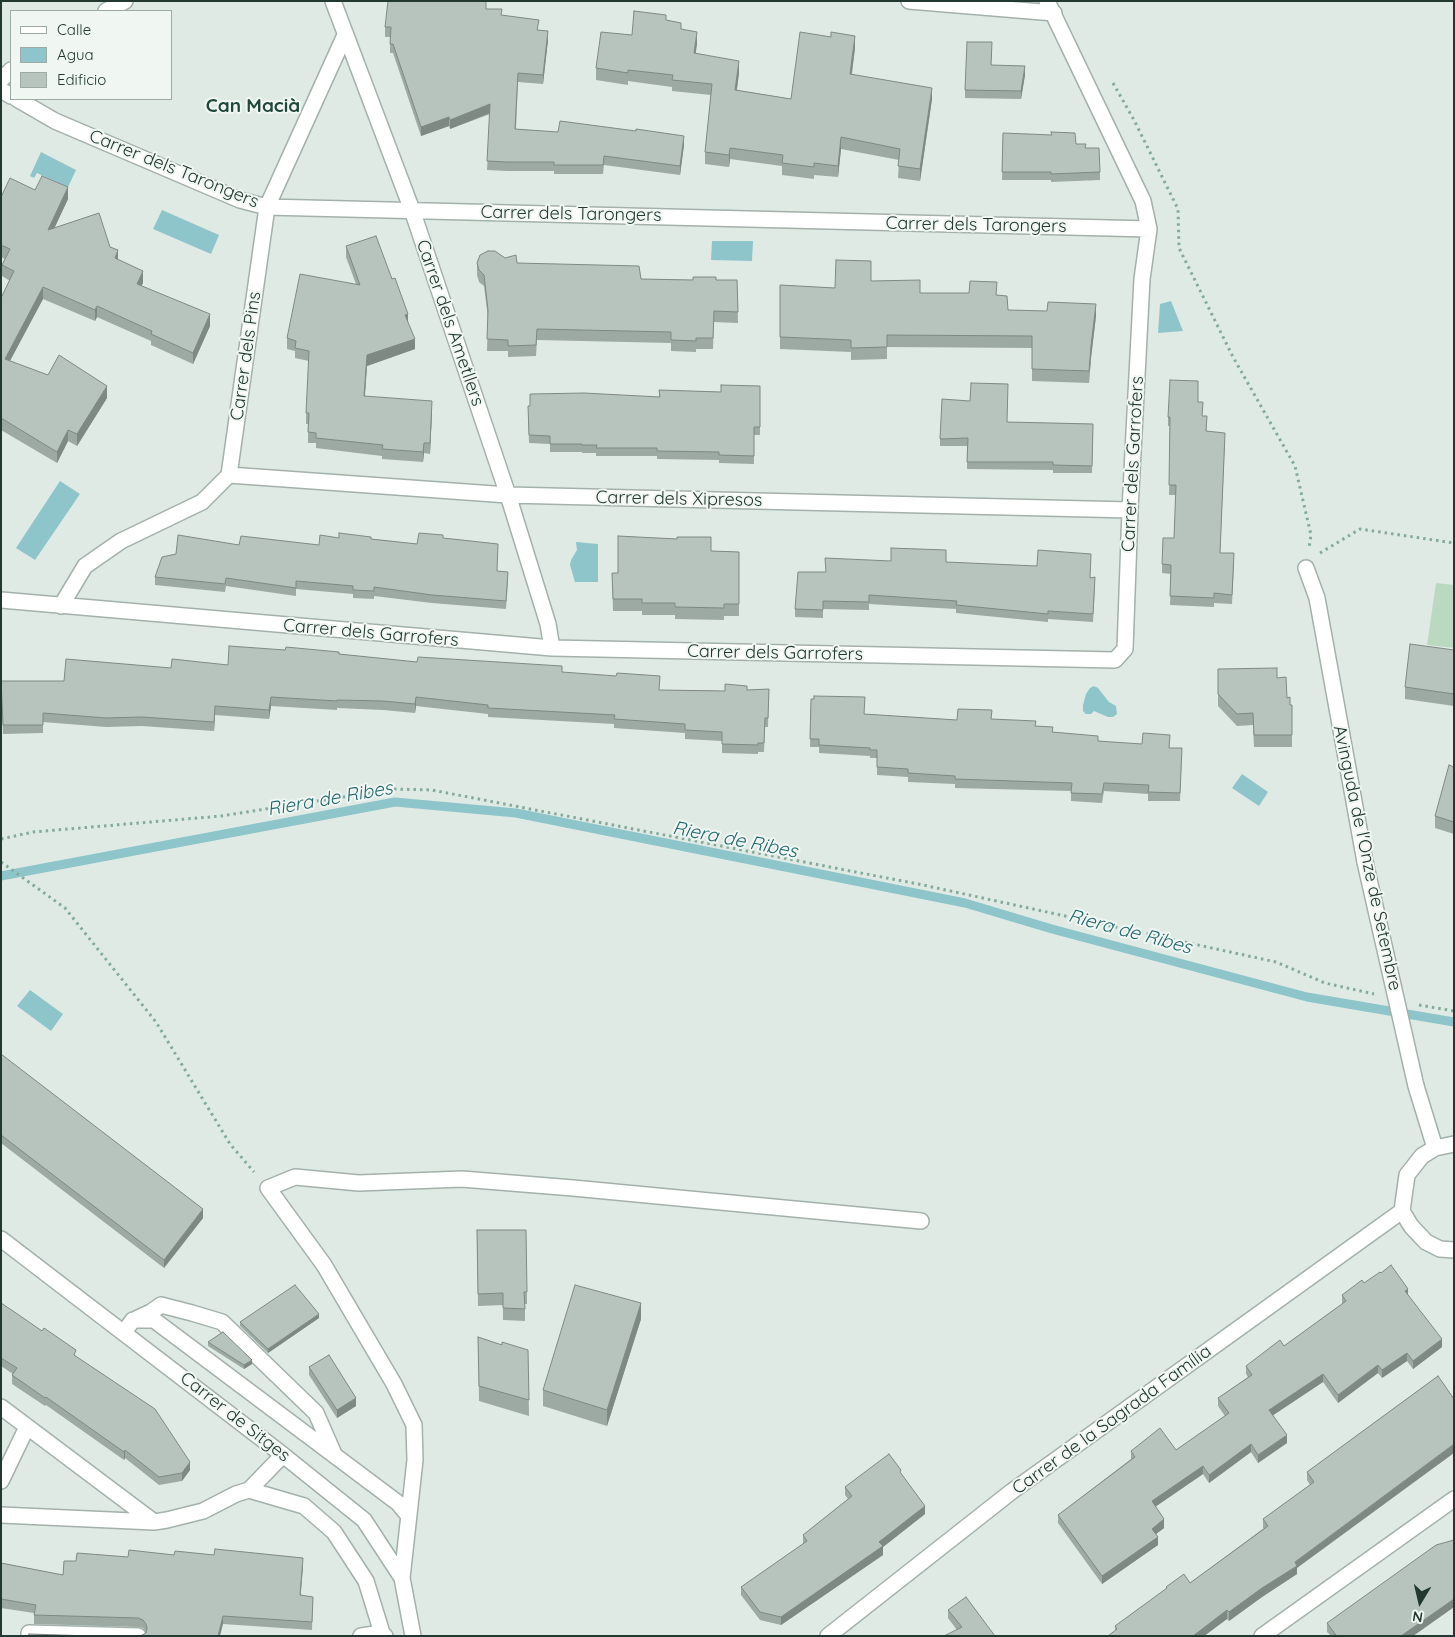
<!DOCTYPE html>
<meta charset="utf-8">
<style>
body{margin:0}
#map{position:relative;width:1455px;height:1637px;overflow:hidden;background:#e0eae5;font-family:Quicksand,sans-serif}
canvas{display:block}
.frame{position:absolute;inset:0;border:2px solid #223831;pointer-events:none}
.legend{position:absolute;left:10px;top:10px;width:162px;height:90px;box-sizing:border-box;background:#f0f7f3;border:1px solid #9eaba5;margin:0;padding:6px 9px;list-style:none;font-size:15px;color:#223831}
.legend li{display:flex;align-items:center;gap:10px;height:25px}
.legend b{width:25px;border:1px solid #9eaba5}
.north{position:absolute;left:1395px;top:1577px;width:50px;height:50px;-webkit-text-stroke:4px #f0f7f3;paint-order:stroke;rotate:189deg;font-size:14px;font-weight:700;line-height:20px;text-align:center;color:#223831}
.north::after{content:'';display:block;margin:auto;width:18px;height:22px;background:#223831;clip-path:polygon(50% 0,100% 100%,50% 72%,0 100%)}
</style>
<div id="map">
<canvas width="1455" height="1637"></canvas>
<div class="frame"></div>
<ul class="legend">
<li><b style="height:6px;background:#fff"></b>Calle</li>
<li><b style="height:14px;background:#8dc5ca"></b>Agua</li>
<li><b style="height:14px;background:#b6c4bd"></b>Edificio</li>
</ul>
<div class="north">N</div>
</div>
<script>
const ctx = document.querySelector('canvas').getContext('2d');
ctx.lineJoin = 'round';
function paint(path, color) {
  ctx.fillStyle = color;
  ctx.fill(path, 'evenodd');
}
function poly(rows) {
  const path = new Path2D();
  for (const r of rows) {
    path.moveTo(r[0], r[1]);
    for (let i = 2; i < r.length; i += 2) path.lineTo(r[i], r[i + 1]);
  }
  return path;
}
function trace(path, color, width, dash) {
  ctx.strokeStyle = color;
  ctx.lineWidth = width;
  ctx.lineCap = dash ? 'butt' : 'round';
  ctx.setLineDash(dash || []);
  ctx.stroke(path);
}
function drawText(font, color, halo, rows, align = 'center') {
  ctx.font = font + ' Quicksand,sans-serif';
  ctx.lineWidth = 4;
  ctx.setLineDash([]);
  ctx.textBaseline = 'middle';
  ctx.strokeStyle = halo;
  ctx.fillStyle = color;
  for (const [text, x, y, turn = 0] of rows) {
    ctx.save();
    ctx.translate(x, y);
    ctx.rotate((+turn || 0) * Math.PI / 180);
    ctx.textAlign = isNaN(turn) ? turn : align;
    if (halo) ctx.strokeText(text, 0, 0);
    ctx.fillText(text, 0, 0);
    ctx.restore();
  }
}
paint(poly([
 [1436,583,1454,585,1454,648,1427,645]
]), '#bbd9c1');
paint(poly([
 [41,152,76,170,68,187,37,173,34,178,30,176],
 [162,210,219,235,211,254,153,229],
 [712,241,753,241,752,261,711,260],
 [1171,301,1183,331,1158,333,1160,304],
 [60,481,80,494,35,560,16,548],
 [576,542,598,544,598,582,575,582,570,565,571,560,577,550],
 [1094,686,1098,688,1109,702,1116,706,1117,714,1113,717,1108,717,1094,711,1091,714,1086,714,1083,711,1083,705,1086,694,1090,688],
 [1242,774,1268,792,1259,806,1232,788],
 [30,990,63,1014,51,1031,17,1006]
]), '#8dc5ca');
trace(poly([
 [1,876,395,802,516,813,965,903,1052,929,1307,997,1454,1022]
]), '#8dc5ca', 9);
const minor = poly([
 [333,1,412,210,508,495,548,624,552,648],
 [909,1,1054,13],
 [106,11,125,1],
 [1,80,11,70],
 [1,90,11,96],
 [17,99,55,121,240,200,267,207,1149,229],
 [229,475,508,495,1130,510],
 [1306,568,1317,598,1365,862],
 [1,600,552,648,1115,660,1125,649,1130,510,1142,279,1149,229,1143,201,1047,1],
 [61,606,85,566,121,541,202,502,229,475,267,207,345,35],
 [1416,1086,1435,1148],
 [1454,1144,1435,1148,1422,1156,1407,1175,1402,1211,1411,1226,1426,1242,1440,1249,1454,1250],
 [1,1239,283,1455,364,1520,402,1578,413,1636],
 [136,1319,151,1312,161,1305,192,1313,222,1322,316,1413,334,1454],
 [124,1332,133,1320,154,1320,398,1503,408,1515],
 [1,1407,154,1522],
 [1,1481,27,1427],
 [249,1490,304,1506,334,1532,366,1581,382,1633,385,1636],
 [1,1515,154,1522,167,1520,203,1511,236,1494,249,1490,283,1455],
 [402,1578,415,1460,414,1425,394,1384,324,1265,268,1188,295,1177,359,1183,462,1179,573,1188,921,1221],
 [29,1633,138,1636],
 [361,1636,382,1633],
 [828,1636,1011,1492,1402,1211],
 [1262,1636,1454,1499]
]);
trace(minor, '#a3b1ab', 18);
trace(poly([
 [1113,83,1134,120,1178,209,1179,248,1233,357,1295,466,1311,535,1309,548],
 [1320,553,1360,529,1454,543],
 [1,839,33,832,221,816,395,789,432,790,923,885,1276,962,1325,983,1374,994],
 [1,862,65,908,156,1022,230,1144,254,1172],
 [1419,1005,1454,1011]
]), '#83aa9b', 3, [2.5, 4]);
trace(minor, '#fff', 15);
const minorBridge = poly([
 [1365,862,1416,1086]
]);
trace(minorBridge, '#a3b1ab', 18, []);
trace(minorBridge, '#fff', 15);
paint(poly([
 [486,9,539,30,548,40,543,84,518,82,516,129,684,145,680,175,604,165,603,174,554,174,554,171,507,171,487,170,490,114,450,129,449,126,421,136,393,53,390,53,390,37,385,37,385,27],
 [666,20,681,29,697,44,695,53,739,73,737,90,791,99,855,48,852,74,932,99,920,181,898,178,899,160,841,149,838,177,814,175,814,179,782,175,782,166,730,159,729,167,705,164,705,152,711,95,672,91,672,87,628,81,628,85,596,80,596,68,632,35],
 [992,50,991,65,1025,75,1021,99,965,98,965,90],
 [1003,133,1076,144,1086,148,1100,172,1100,180,1051,182,1051,180,1002,180],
 [35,190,68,199,54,228,110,247,118,260,143,283,141,286,210,326,193,364,151,345,151,341,97,317,95,321,43,299,10,361,107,398,77,446,68,441,57,463,1,430,1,298,10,281,2,276,2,265,5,259,1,257,1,197],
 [346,246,408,324,415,349,367,366,365,396,432,411,430,454,424,453,423,462,382,459,382,456,316,448,316,443,308,443,308,424,306,424,306,413,309,361,295,358,295,351,287,349,287,338,356,284,346,257],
 [505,258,517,263,641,279,693,280,737,280,738,323,714,322,713,349,696,349,696,352,671,351,671,343,537,340,536,356,508,357,508,351,487,351,488,318,484,286,479,282,477,275,477,263],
 [871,281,920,293,997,295,1008,310,1096,316,1091,358,1089,383,1032,381,1032,348,887,347,887,359,851,360,851,352,780,349,780,285,835,288],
 [760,386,760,435,754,435,754,464,719,463,719,460,657,459,657,456,596,456,596,453,582,453,582,452,550,452,550,444,529,443,528,414,659,397,659,390,721,392],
 [970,401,1007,422,1093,424,1092,473,1053,473,1053,470,967,469,967,446,940,446,940,439],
 [1198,402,1207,431,1225,442,1220,553,1234,563,1232,604,1214,603,1214,607,1170,605,1171,574,1162,573,1162,564,1174,538,1176,495,1169,495,1170,426,1168,426,1168,417],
 [339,538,371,539,417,544,443,538,497,571,508,581,506,609,432,603,374,596,374,599,353,598,353,594,296,589,296,596,226,586,225,592,155,585,155,577,239,545,319,545],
 [711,551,739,552,739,616,724,616,724,620,675,619,675,615,642,615,642,611,613,611,612,573,618,573],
 [946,562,1090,578,1095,586,1093,622,1048,619,1048,622,956,613,956,609,869,604,869,610,823,609,823,618,795,617,795,609,826,572],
 [285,650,339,654,417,662,562,672,659,690,725,691,769,689,768,727,765,727,764,752,758,752,758,754,722,753,722,741,685,739,685,733,614,728,614,724,488,717,488,714,416,706,415,713,383,710,337,708,337,710,271,706,269,719,215,715,214,731,142,726,106,727,43,722,43,733,3,734,1,681,64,681,171,668,228,665],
 [1454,650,1454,706,1405,699,1405,687],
 [1218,669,1277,678,1290,705,1292,705,1292,747,1254,747,1253,725,1237,726,1218,706],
 [811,699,864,714,957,720,992,719,1036,726,1052,732,1098,741,1170,748,1182,748,1180,801,1148,801,1148,794,1104,791,1102,803,1071,801,1071,791,955,788,955,784,908,782,908,777,877,775,877,758,870,758,870,756,819,753,819,747,810,747],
 [1454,767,1454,834,1435,828,1435,816],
 [1,1054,203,1218,164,1268,1,1143],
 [477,1230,527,1292,527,1304,525,1304,525,1321,503,1320,503,1305,478,1306],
 [1364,1283,1408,1296,1442,1347,1413,1369,1407,1361,1382,1378,1378,1373,1338,1403,1323,1382,1273,1415,1287,1443,1258,1463,1251,1452,1209,1483,1203,1474,1155,1507,1164,1528,1156,1534,1158,1545,1102,1584,1058,1523,1058,1515,1131,1459,1131,1451,1176,1450,1225,1416,1218,1406,1218,1398,1248,1377,1246,1374,1246,1366,1284,1346,1342,1304,1342,1295],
 [1,1303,76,1356,190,1470,182,1481,159,1485,125,1458,124,1460,46,1405,45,1406,12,1384,12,1375,13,1374,1,1366],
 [319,1318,268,1353,240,1326,240,1322],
 [641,1319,607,1426,543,1406,543,1390],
 [478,1337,502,1345,528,1350,529,1416,479,1401],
 [208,1342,252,1364,244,1369,208,1346],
 [309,1367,356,1406,337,1418,309,1375],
 [1438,1376,1297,1568,1297,1574,1262,1597,1229,1621,1227,1619,1204,1636,1108,1636,1115,1631,1115,1626,1166,1589,1166,1587,1190,1583,1264,1528,1263,1528,1263,1519,1310,1485,1307,1480,1307,1472],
 [901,1474,925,1514,883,1547,883,1555,781,1625,760,1620,741,1595,741,1587,803,1544,803,1535,848,1499,845,1495,845,1487],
 [1454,1540,1454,1607,1413,1636,1331,1636,1327,1632,1327,1623],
 [128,1557,303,1566,300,1595,313,1597,312,1630,223,1624,146,1633,146,1632,143,1628,138,1627,34,1624,34,1613,1,1608,1,1563,63,1575,76,1561],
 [948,1610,995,1636,957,1630,948,1618]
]), '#9da9a3');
paint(poly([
 [548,31,548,40,543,84,543,75],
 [697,32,697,44,694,65,694,53],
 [855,36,855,48,850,85,850,74],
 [739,61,739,73,735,101,735,90],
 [1025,66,1025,75,1021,99,1021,91],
 [932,88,932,99,920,181,920,169],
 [490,104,490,113,450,129,450,120],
 [449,117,449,126,421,136,421,127],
 [684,136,684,145,680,175,680,166],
 [841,137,841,149,838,177,838,166],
 [730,148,730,159,729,167,729,155],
 [68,187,68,199,48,242,48,230],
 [118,250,118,261,115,258],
 [143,271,143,283,137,295,137,284],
 [43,287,43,299,5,370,5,359],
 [1096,304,1096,316,1091,358,1089,383,1091,346],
 [97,306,97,317,95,321,95,310],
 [210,314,210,326,193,364,193,353],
 [408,314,408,324,405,315],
 [415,339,415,349,367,366,364,406,364,396,367,355],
 [107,386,107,398,77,446,77,434],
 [432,401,432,411,430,454,430,443],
 [68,430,68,441,57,463,57,452],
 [424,443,424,453,423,462,423,452],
 [271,697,271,706,269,719,269,710],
 [416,697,416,706,415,713,415,704],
 [215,706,215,715,214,731,214,722],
 [203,1209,203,1218,164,1268,164,1260],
 [1408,1289,1408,1297,1405,1291],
 [641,1303,641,1319,607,1426,607,1410],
 [319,1314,319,1318,268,1353,268,1349],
 [1442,1339,1442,1347,1413,1369,1413,1361],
 [1407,1353,1407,1361,1382,1378,1382,1370],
 [252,1360,252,1364,244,1369,244,1365],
 [1378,1365,1378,1373,1338,1403,1338,1395],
 [1323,1374,1323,1382,1269,1418,1269,1410],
 [356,1398,356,1406,337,1418,337,1410],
 [1287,1435,1287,1443,1258,1463,1258,1455],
 [1251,1444,1251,1452,1209,1483,1209,1475],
 [1454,1444,1454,1453,1297,1568,1297,1574,1262,1597,1229,1621,1229,1612,1295,1562],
 [125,1450,125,1458,124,1460,124,1452],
 [190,1462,190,1470,182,1481,182,1473],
 [1203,1466,1203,1474,1152,1509,1152,1501],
 [925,1506,925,1514,883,1547,883,1555,781,1625,781,1617],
 [1164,1519,1164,1528,1152,1537,1152,1529],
 [1158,1537,1158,1545,1102,1584,1102,1576],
 [303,1558,303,1566,300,1604,300,1595],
 [1454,1599,1454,1607,1413,1636,1401,1636],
 [1227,1610,1227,1619,1204,1636,1193,1636],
 [223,1616,223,1624,220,1636,218,1636]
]), '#7f8984');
const building = poly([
 [388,1,486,1,486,9,502,9,501,15,539,20,537,30,548,31,543,75,518,73,515,129,558,132,560,121,636,131,636,129,684,136,680,166,604,156,603,165,554,165,554,162,507,162,487,161,490,104,450,120,449,117,421,127,393,44,390,44,391,27,385,27,388,1],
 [634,11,666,15,666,20,681,23,681,29,697,32,694,53,739,61,735,90,791,99,800,32,831,37,831,32,855,36,850,74,932,88,920,169,898,166,900,149,841,137,838,166,814,163,814,167,782,163,783,155,730,148,729,155,705,152,712,84,672,80,673,75,628,70,628,73,596,68,601,32,632,35,634,11],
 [967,42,992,42,991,65,1025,66,1021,91,965,90,967,42],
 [1051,132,1075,133,1076,144,1086,144,1085,148,1099,148,1100,172,1051,174,1051,172,1002,172,1003,133,1052,135,1051,132],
 [42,176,68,187,48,230,99,213,110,247,118,250,115,258,143,271,137,284,210,314,193,353,151,334,152,331,97,306,95,310,43,287,5,359,48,375,59,355,107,386,77,434,68,430,57,452,1,418,1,298,14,271,2,265,10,249,1,245,1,197,10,178,35,190,42,176],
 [376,236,392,279,395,278,408,314,405,315,415,339,367,355,364,396,432,401,430,443,424,443,423,452,382,449,383,445,316,438,316,433,308,432,309,413,306,413,309,351,295,348,296,341,287,338,300,274,360,285,346,246,376,236],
 [488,251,495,251,505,258,516,255,517,263,639,266,641,279,693,280,693,277,716,277,716,280,737,280,738,312,714,311,713,338,696,338,696,341,671,340,671,332,537,329,536,345,508,346,508,340,487,339,488,310,484,275,479,270,477,263,480,255,488,251],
 [836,260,871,261,871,281,920,280,920,293,969,293,970,281,997,282,996,295,1007,296,1008,310,1047,311,1048,302,1096,304,1091,346,1089,371,1032,369,1032,336,887,335,887,347,851,348,851,340,780,337,780,285,835,288,836,260],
 [1170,380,1198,381,1198,402,1203,402,1202,416,1207,416,1206,431,1225,433,1220,553,1234,553,1232,595,1214,593,1214,598,1170,596,1171,565,1162,564,1163,538,1174,538,1176,485,1169,485,1170,417,1168,417,1170,380],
 [971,383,1008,384,1007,422,1093,424,1092,466,1053,465,1053,462,967,462,968,438,940,439,942,399,970,401,971,383],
 [721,385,760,386,760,427,754,427,754,456,719,455,719,452,657,451,657,448,596,448,597,445,582,445,582,444,550,444,550,436,529,435,528,406,530,406,530,394,584,393,660,397,659,390,721,392,721,385],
 [339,533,371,537,371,539,417,544,419,533,443,535,443,538,498,544,497,571,508,572,506,601,432,595,374,587,374,591,353,590,353,586,296,581,296,588,226,578,225,584,155,577,162,557,176,554,178,535,239,545,241,536,319,545,320,535,339,538,339,533],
 [618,536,677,539,677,537,711,537,711,551,739,552,739,604,724,604,724,608,675,607,675,603,642,603,642,599,613,599,612,573,618,573,618,536],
 [891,548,946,550,946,562,1037,566,1038,550,1091,554,1090,578,1095,577,1093,614,1048,611,1048,614,956,605,957,601,869,595,869,602,823,601,823,610,795,609,798,572,826,572,825,558,891,561,891,548],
 [1410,644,1454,650,1454,694,1405,687,1410,644],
 [229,646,285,650,286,647,339,652,339,654,417,662,418,657,562,666,562,672,616,676,617,673,660,676,659,690,725,691,725,684,747,686,747,690,769,689,768,718,765,718,764,743,758,743,758,745,722,744,722,732,685,730,685,724,614,719,615,715,488,708,488,705,416,697,415,704,383,701,337,700,337,701,271,697,269,710,215,706,214,722,142,717,106,718,43,713,43,725,3,725,1,681,64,681,66,659,171,668,172,659,228,665,229,646],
 [1277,668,1277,678,1286,677,1287,698,1290,697,1290,705,1292,705,1292,735,1254,735,1253,713,1237,714,1218,694,1218,669,1277,668],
 [814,696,865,697,864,714,957,720,958,709,992,710,991,719,1036,721,1035,726,1053,727,1052,732,1098,736,1098,741,1142,744,1143,733,1170,735,1169,748,1182,748,1180,793,1148,792,1149,785,1104,783,1102,794,1071,793,1072,783,955,779,955,776,908,773,908,769,877,767,877,750,870,750,870,748,819,745,819,739,810,739,811,699,814,699,814,696],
 [1449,765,1454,767,1454,822,1435,816,1449,765],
 [1,1054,203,1209,164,1260,1,1135,1,1054],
 [477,1230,526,1230,527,1292,524,1292,525,1309,503,1308,503,1293,478,1294,477,1230],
 [1391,1265,1408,1289,1405,1291,1442,1339,1413,1361,1407,1353,1382,1370,1378,1365,1338,1395,1323,1374,1269,1410,1287,1435,1258,1455,1251,1444,1209,1475,1203,1466,1152,1501,1164,1519,1152,1529,1158,1537,1102,1576,1058,1515,1135,1457,1131,1451,1160,1428,1176,1450,1229,1413,1218,1398,1252,1375,1246,1366,1280,1340,1284,1346,1346,1301,1342,1295,1362,1280,1364,1283,1380,1272,1381,1273,1391,1265],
 [295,1285,319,1314,268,1349,240,1322,295,1285],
 [575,1285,641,1303,607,1410,543,1390,575,1285],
 [1,1303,16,1313,42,1331,44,1328,76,1350,74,1355,155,1409,190,1462,182,1473,159,1477,125,1450,124,1452,46,1397,45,1398,12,1375,17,1368,1,1358,1,1303],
 [223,1332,252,1360,244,1365,208,1342,223,1332],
 [478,1337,502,1345,502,1342,528,1350,529,1400,479,1386,478,1337],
 [329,1355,356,1398,337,1410,309,1367,329,1355],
 [1438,1376,1454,1399,1454,1444,1295,1562,1297,1566,1262,1588,1229,1612,1227,1610,1193,1636,1108,1636,1117,1629,1115,1626,1167,1588,1166,1587,1184,1574,1190,1583,1268,1526,1263,1519,1314,1482,1307,1472,1438,1376],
 [889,1454,901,1470,900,1472,925,1506,879,1542,883,1546,781,1617,760,1612,741,1587,807,1541,803,1535,852,1496,845,1487,889,1454],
 [1454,1540,1454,1599,1401,1636,1335,1636,1336,1635,1327,1623,1436,1545,1454,1540],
 [215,1549,303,1558,300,1595,313,1597,312,1622,223,1616,218,1636,140,1636,146,1633,147,1628,146,1624,143,1620,138,1618,34,1615,36,1605,1,1599,1,1563,63,1575,64,1561,76,1561,77,1553,128,1557,129,1550,174,1555,175,1551,214,1555,215,1549],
 [966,1597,995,1636,944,1636,962,1627,948,1610,966,1597],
 [29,1634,91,1636,28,1636,29,1634]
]);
paint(building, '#b6c4bd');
trace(building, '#7f8984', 1);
drawText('18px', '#223831', '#f0f7f3', [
 ["Carrer dels Tarongers",174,169,22],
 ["Carrer dels Tarongers",571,214,1],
 ["Carrer dels Tarongers",976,225,1],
 ["Carrer dels Ametllers",450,323,71],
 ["Carrer dels Pins",246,356,-82],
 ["Carrer dels Garrofers",1133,464,-87],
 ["Carrer dels Xipresos",679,499,1],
 ["Carrer dels Garrofers",371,633,5],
 ["Carrer dels Garrofers",775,653,1],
 ["Avinguda de l'Onze de Setembre",1367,858,78],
 ["Carrer de Sitges",235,1417,38],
 ["Carrer de la Sagrada Família",1112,1420,-36]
]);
drawText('bold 19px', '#20483c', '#f0f7f3', [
 ["Can Macià",253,106]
]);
drawText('italic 19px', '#22676e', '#f0f7f3', [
 ["Riera de Ribes",330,799,-10],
 ["Riera de Ribes",735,840,11],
 ["Riera de Ribes",1130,932,15]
]);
</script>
